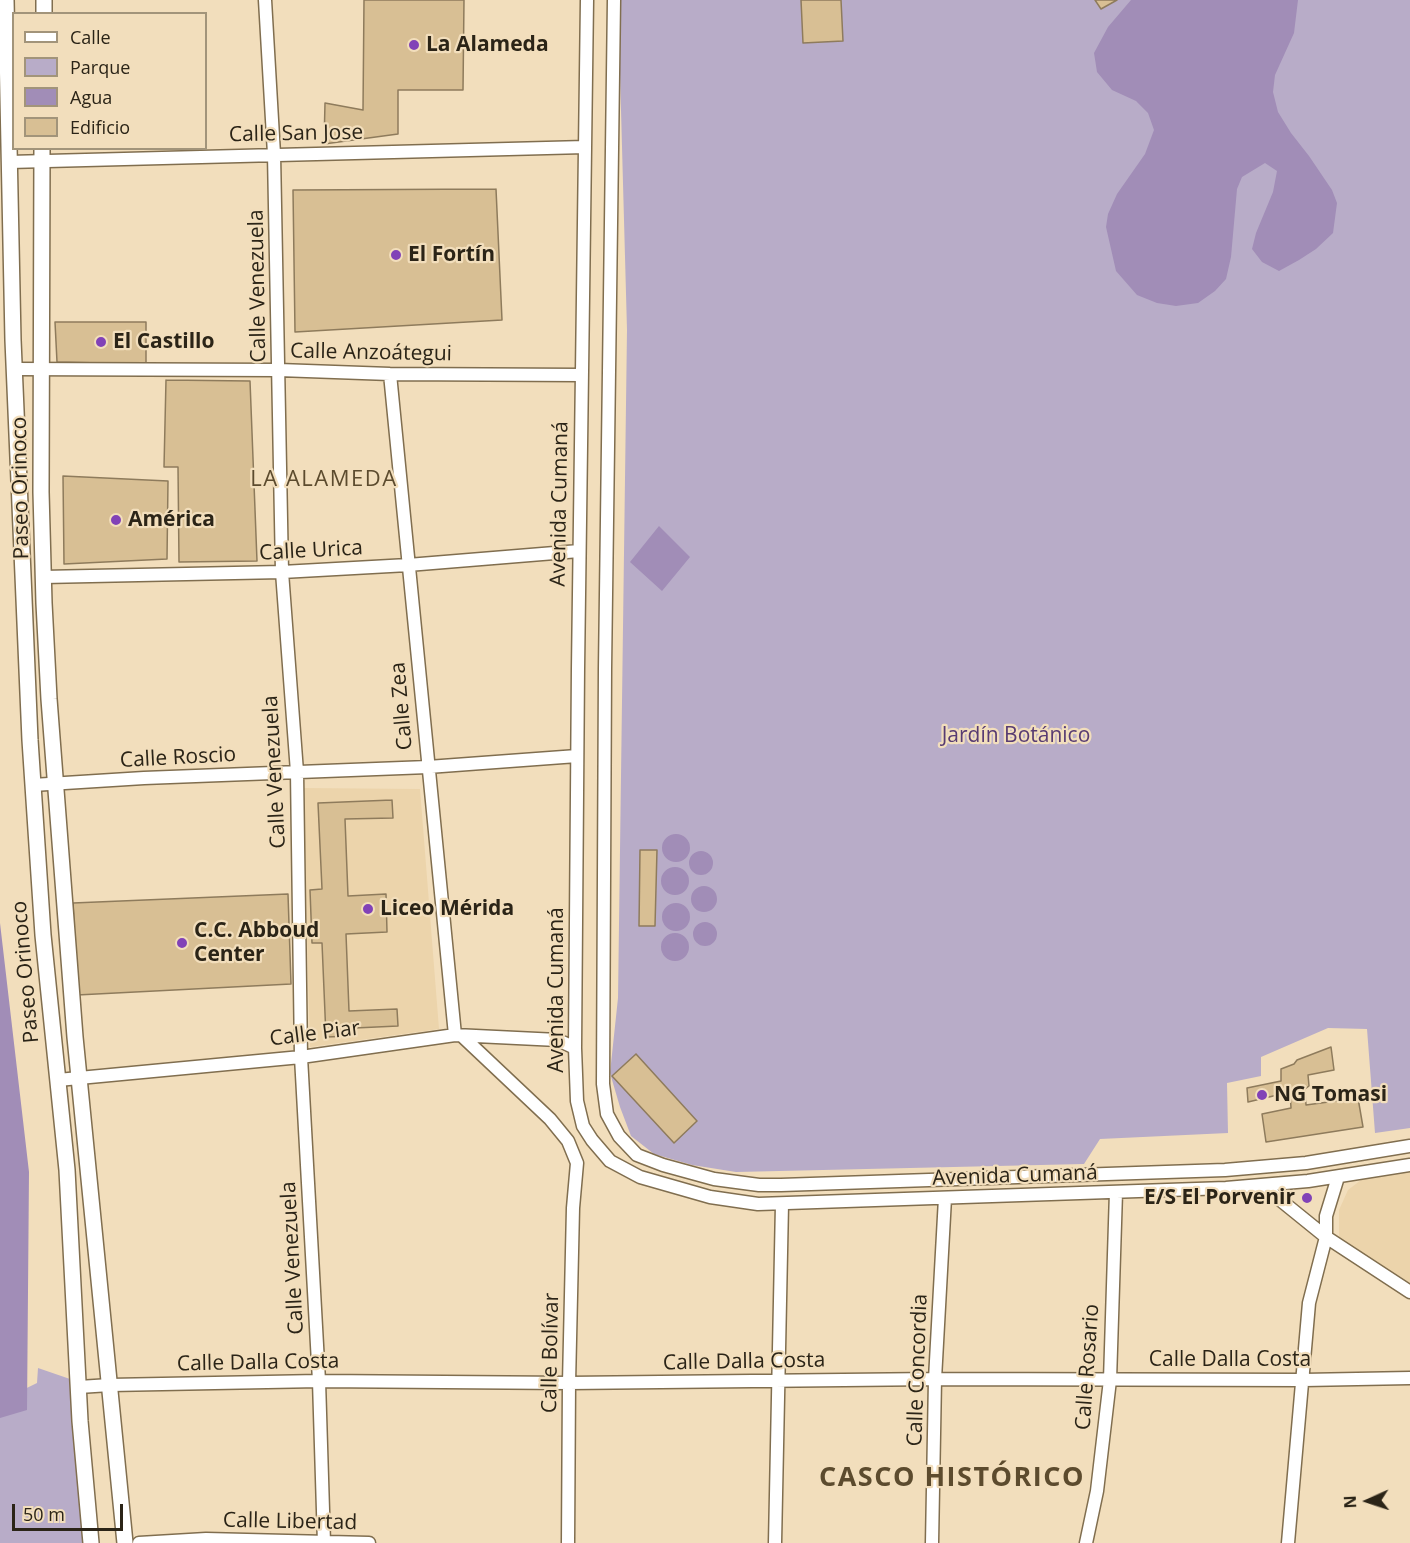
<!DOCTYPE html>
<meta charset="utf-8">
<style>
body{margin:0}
#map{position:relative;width:1410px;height:1543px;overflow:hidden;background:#f2debc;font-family:"Open Sans",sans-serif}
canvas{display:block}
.legend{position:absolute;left:12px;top:12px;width:195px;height:138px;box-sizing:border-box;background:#f2debc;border:2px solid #a2947a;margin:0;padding:8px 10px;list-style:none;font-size:18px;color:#2b2417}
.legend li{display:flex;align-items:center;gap:12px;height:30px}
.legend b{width:30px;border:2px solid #a2947a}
.north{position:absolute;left:1338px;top:1471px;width:60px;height:60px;-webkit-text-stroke:4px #f2debc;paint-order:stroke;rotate:267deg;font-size:16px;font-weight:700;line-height:24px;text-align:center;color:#2b2417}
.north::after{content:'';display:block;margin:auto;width:21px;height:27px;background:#2b2417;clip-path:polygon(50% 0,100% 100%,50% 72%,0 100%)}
.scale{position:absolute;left:12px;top:1504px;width:111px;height:27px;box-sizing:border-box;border:3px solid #2b2417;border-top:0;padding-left:8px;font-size:18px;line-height:21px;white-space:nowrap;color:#2b2417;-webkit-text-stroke:4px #f2debc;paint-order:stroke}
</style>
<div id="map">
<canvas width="1410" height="1543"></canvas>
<ul class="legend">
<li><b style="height:8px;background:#fff"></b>Calle</li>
<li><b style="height:16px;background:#b8acc8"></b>Parque</li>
<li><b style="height:16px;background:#a18db7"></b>Agua</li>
<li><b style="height:16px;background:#d8bf94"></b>Edificio</li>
</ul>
<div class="north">N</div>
<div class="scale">50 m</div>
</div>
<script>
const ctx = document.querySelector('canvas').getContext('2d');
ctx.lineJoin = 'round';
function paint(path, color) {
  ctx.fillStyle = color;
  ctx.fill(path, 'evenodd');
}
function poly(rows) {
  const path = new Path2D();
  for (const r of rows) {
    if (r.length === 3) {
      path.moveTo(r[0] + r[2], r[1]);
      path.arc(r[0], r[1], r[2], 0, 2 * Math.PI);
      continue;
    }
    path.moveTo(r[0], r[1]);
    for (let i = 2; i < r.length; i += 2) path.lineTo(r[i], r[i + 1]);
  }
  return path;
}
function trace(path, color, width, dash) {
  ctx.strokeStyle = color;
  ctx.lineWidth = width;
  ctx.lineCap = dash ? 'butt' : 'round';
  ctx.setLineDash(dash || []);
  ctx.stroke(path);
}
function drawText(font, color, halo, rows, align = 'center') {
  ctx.font = font + ' "Open Sans",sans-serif';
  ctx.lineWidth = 4.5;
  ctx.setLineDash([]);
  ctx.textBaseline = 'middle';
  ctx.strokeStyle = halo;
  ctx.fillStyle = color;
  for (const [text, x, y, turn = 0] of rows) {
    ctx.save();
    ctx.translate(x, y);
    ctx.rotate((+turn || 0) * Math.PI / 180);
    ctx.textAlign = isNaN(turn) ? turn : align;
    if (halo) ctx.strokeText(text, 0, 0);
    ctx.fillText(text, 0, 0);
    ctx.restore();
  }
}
paint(poly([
 [303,788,420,789,439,1029,310,1047],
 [1410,1168,1410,1290,1348,1254,1339,1237,1339,1210,1348,1190,1365,1177]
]), '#ecd4ab');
paint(poly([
 [618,0,1410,0,1410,1128,1375,1133,1367,1029,1328,1028,1261,1057,1261,1076,1227,1083,1228,1133,1100,1139,1084,1164,736,1172,692,1165,654,1154,631,1136,620,1107,610,1073,618,998,627,330],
 [38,1368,70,1379,88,1543,0,1543,0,1401,37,1383]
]), '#b8acc8');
paint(poly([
 [1131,0,1298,0,1294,33,1275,75,1273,92,1278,112,1291,133,1309,156,1332,190,1337,203,1333,233,1316,249,1299,260,1279,271,1262,262,1252,249,1256,233,1273,192,1277,171,1265,163,1242,177,1237,189,1231,257,1226,279,1215,291,1198,303,1176,306,1157,303,1137,295,1116,271,1106,227,1108,214,1117,194,1145,154,1154,130,1148,113,1136,101,1112,90,1097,72,1094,53,1108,27],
 [659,526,690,557,662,591,630,562],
 [676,848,14],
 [701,863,12],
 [675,881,14],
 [704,899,13],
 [676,917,14],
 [705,934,12],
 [0,923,29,1172,27,1410,0,1418],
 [675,947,14]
]), '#a18db7');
const building = poly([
 [364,0,464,0,463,90,398,90,398,134,324,144,325,103,363,110,364,0],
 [801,0,841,0,843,41,803,43,801,0],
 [1095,0,1117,0,1101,9,1095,0],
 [496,189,502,320,295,332,293,190,496,189],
 [55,322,146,322,146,364,57,362,55,322],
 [166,380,250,381,257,561,179,562,178,467,164,467,166,380],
 [63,476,168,481,167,559,64,564,63,476],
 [392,800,393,818,345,819,348,896,386,894,387,932,346,934,349,1011,397,1009,398,1026,355,1028,352,1036,326,1037,322,943,312,943,310,890,322,889,318,803,392,800],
 [640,850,657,850,655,926,639,926,640,850],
 [288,894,291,984,77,995,73,903,288,894],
 [1331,1047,1334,1070,1308,1075,1309,1086,1305,1089,1306,1105,1358,1098,1363,1127,1266,1142,1262,1114,1291,1108,1290,1092,1248,1102,1247,1088,1281,1081,1281,1069,1294,1064,1297,1060,1331,1047],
 [636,1054,697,1121,674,1143,612,1076,636,1054]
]);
paint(building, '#d8bf94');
trace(building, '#8e7b5c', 1.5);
const minor = poly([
 [265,0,274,154,282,572,297,772,301,1057,319,1381,324,1543],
 [587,0,578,668,575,1048,577,1101,583,1126,592,1140,610,1161,640,1177,710,1197,758,1204,1226,1188,1308,1181,1410,1165],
 [614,0,605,668,603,1084,607,1114,619,1136,637,1155,663,1165,714,1179,759,1185,781,1185,1225,1170,1306,1163,1410,1146],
 [9,162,585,147],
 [14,369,279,370,390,374,582,375],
 [390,374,455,1035],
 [43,577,282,572,408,565,579,551],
 [33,785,144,778,428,767,577,756],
 [462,1036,550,1119,568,1141,577,1163,573,1208,569,1383,568,1543],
 [58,1080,301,1057,455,1035,558,1040,575,1048],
 [1263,1186,1326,1237,1410,1292],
 [79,1387,110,1385,319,1381,569,1383,935,1379,1304,1380,1410,1378],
 [139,1543,206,1539,369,1543],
 [775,1543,782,1204],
 [932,1543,935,1379,945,1198],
 [1086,1543,1097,1491,1110,1380,1116,1192],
 [1288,1543,1309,1303,1326,1237,1326,1216,1338,1177]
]);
const tertiary = poly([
 [6,0,13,340,30,740,43,935,67,1170,80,1421,91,1543],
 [44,0,44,14],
 [42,148,41,492,44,603,49,699,75,1037,125,1543]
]);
trace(minor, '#806e4f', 15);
trace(tertiary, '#806e4f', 18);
trace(minor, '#fff', 12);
trace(tertiary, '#fff', 15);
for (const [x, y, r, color] of [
 [414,45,6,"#8142b7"],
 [396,255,6,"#8142b7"],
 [101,342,6,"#8142b7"],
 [116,520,6,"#8142b7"],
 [368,909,6,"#8142b7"],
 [182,943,6,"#8142b7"],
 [1262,1095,6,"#8142b7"],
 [1307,1198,6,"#8142b7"]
]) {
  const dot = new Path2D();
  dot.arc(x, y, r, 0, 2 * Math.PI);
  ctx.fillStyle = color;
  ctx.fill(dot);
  trace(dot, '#f2debc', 2);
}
drawText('bold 21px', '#2b2417', '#f2debc', [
 ["La Alameda",426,45],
 ["El Fortín",408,255],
 ["El Castillo",113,342],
 ["América",128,520],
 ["Liceo Mérida",380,909],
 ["C.C. Abboud",194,931],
 ["Center",194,955],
 ["NG Tomasi",1274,1095],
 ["E/S El Porvenir",1295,1198,"right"]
], 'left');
drawText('21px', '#2b2417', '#f2debc', [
 ["Calle San Jose",296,134,-1],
 ["Calle Venezuela",258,286,-91],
 ["Calle Anzoátegui",371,353,1],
 ["Paseo Orinoco",21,488,-91],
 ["Avenida Cumaná",560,504,-89],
 ["Calle Urica",311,551,-3],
 ["Calle Zea",402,706,-95],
 ["Calle Roscio",178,758,-3],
 ["Calle Venezuela",275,772,-93],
 ["Paseo Orinoco",26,972,-95],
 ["Avenida Cumaná",557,990,-90],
 ["Calle Piar",315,1034,-7],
 ["Avenida Cumaná",1015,1176,-2],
 ["Calle Venezuela",293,1258,-93],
 ["Calle Bolívar",551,1353,-89],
 ["Calle Dalla Costa",1230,1360],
 ["Calle Dalla Costa",744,1362,-1],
 ["Calle Dalla Costa",258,1363,-1],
 ["Calle Rosario",1088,1367,-86],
 ["Calle Concordia",918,1370,-88],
 ["Calle Libertad",290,1522,1]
]);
drawText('21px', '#573b72', '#f2debc', [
 ["Jardín Botánico",1016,736]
]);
ctx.letterSpacing = '1.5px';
drawText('22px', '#5c4b2e', '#f2debc', [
 ["LA ALAMEDA",324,480]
]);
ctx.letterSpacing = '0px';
ctx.letterSpacing = '1.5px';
drawText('bold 27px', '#5c4b2e', '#f2debc', [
 ["CASCO HISTÓRICO",952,1478]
]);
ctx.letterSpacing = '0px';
</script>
